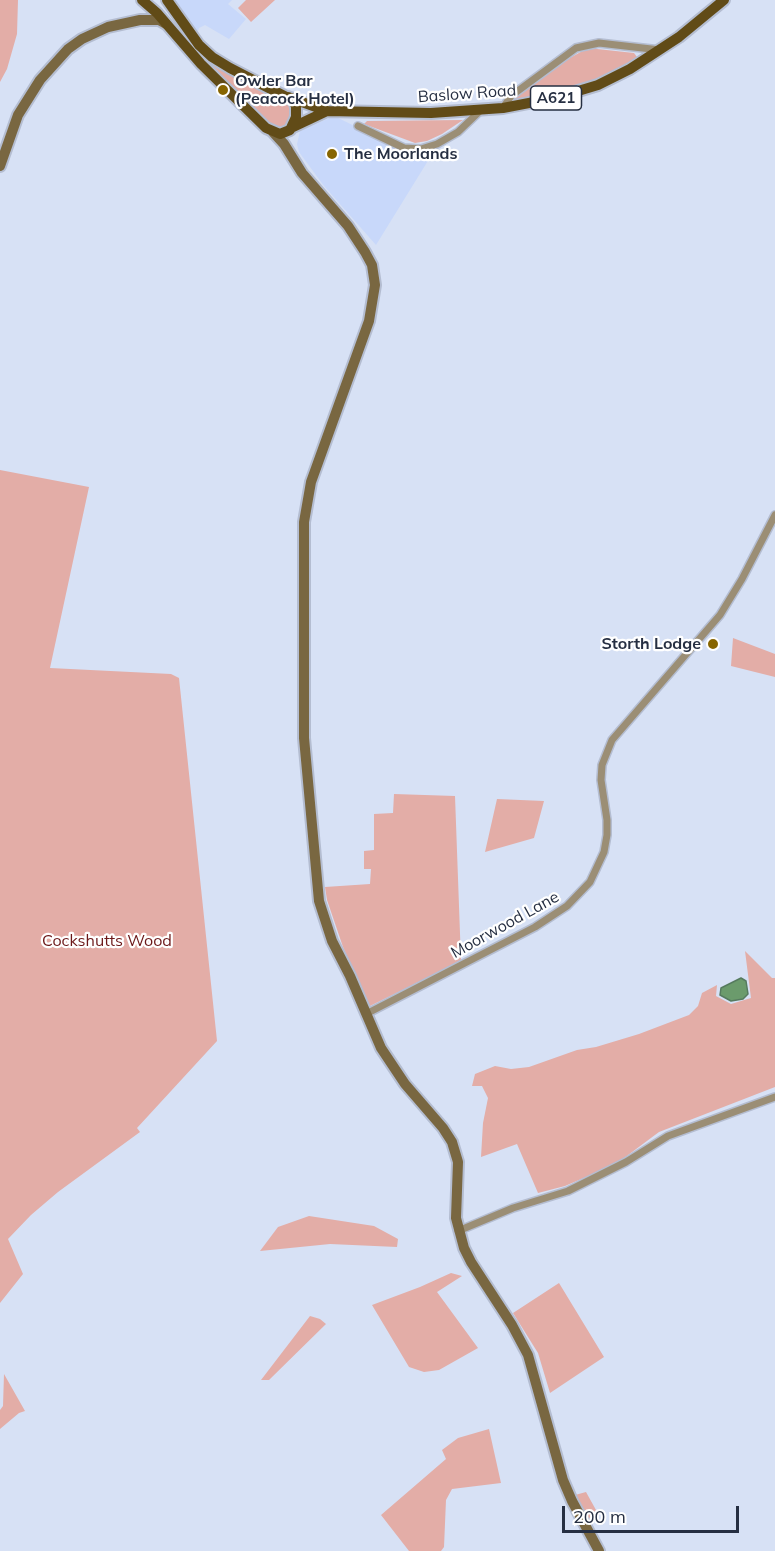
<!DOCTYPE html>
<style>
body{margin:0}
#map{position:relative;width:775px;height:1551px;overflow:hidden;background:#d7e1f5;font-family:Mulish,sans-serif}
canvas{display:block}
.scale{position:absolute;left:562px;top:1506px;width:177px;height:27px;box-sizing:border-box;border:3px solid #262f42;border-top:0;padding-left:8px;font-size:18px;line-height:21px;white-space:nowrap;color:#262f42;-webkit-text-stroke:4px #fff;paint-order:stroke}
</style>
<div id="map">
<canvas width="775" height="1551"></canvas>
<div class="scale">200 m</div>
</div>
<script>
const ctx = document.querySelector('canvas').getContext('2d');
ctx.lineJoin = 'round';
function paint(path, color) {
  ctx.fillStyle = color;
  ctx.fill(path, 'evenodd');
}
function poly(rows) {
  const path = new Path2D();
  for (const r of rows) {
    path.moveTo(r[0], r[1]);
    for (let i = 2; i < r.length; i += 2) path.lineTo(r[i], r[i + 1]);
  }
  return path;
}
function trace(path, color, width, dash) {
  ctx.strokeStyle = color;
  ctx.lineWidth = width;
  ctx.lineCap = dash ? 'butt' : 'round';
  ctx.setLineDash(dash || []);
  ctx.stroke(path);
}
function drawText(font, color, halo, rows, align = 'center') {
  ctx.font = font + ' Mulish,sans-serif';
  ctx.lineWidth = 4.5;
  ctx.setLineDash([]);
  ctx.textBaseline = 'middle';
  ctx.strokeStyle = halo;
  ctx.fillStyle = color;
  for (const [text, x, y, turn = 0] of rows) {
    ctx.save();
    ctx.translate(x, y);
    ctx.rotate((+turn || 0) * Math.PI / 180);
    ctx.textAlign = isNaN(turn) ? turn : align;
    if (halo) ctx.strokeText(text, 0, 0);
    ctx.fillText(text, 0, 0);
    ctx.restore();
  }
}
paint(poly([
 [170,0,232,0,228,4,246,19,229,39,205,25,199,28,197,34,192,25,181,15],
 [334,116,408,152,418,154,434,151,376,245,324,186,299,152,297,144,300,131]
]), '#c8d8fa');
paint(poly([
 [0,0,18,0,17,34,7,69,0,82],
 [246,0,275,0,251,22,238,8],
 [588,48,634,53,637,57,634,62,604,77,561,93,513,102,513,99,568,59],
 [201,54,217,68,288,104,292,115,288,125,276,128,271,126],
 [463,120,442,134,427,141,415,143,364,124,367,121],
 [0,470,89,487,50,668,171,674,179,678,217,1041,137,1128,140,1132,58,1192,31,1215,8,1239,23,1274,0,1303],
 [733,638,775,654,775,677,731,666],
 [394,794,455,796,461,961,370,1006,343,947,327,900,325,887,370,884,371,869,364,869,364,851,374,850,374,814,393,813],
 [497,799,544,801,534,838,485,852],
 [745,951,772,978,775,978,775,1087,659,1132,616,1164,565,1186,538,1193,517,1144,481,1157,483,1123,488,1098,482,1086,472,1086,475,1074,495,1066,511,1069,529,1067,577,1050,596,1047,639,1034,689,1015,698,1006,702,993,717,985,716,996,731,1004,751,998],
 [309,1216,374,1226,398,1239,397,1247,330,1244,260,1251,278,1227],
 [451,1273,462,1276,437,1292,478,1348,439,1370,424,1372,409,1367,372,1305,420,1287],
 [559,1283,604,1357,550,1393,538,1353,513,1313],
 [310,1316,320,1319,326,1324,269,1380,261,1380],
 [4,1374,25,1411,19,1413,0,1429,0,1410,3,1406],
 [489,1429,501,1483,452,1489,446,1500,444,1547,441,1551,409,1551,381,1515,446,1459,442,1450,458,1438],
 [586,1492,596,1510,588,1520,575,1495]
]), '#e3ada7');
const water = poly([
 [741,978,746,981,748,994,743,999,731,1001,720,995,721,988,741,978]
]);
paint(water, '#6b9b6c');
trace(water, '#567b5f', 1.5);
const street = poly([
 [503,108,511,96,576,48,599,43,660,50],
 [358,126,404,148,421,149,437,144,458,132,481,110],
 [366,1014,535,927,567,906,590,882,604,852,607,835,607,820,601,780,602,765,612,740,720,615,742,579,775,515],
 [458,1231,513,1208,568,1191,626,1162,668,1136,775,1097]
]);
const secondary = poly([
 [273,132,284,144,302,173,348,226,365,252,372,265,375,285,369,321,311,482,304,522,304,738,319,901,332,941,350,976,381,1048,405,1084,443,1128,452,1142,458,1162,456,1218,464,1248,471,1262,512,1325,528,1355,563,1480,572,1501,599,1551],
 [0,166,18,115,40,80,68,49,82,39,108,27,140,20,159,20,166,24]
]);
const primary = poly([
 [142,0,157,13,201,64,266,128,280,134,290,130,296,117,296,107,294,101,230,68,212,57,199,45,167,0],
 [288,97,327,111,431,113,503,108,555,98,598,85,630,69,679,37,724,0],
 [291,128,327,111]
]);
trace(street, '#b4bdd1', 10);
trace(secondary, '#b4bdd1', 14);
trace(primary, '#b4bdd1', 14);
trace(street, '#9b8e75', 7);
trace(secondary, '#796741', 10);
trace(primary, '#614b17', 10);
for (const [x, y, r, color] of [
 [223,90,6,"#876500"],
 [332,154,6,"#876500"],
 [713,644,6,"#876500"]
]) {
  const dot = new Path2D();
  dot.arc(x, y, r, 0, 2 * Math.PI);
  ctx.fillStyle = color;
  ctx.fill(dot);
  trace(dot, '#fff', 2);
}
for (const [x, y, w] of [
 [556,98,51]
]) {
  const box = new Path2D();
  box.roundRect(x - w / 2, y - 12, w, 24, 4.5);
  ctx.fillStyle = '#fff';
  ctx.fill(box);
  trace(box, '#262f42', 1.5);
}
drawText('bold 15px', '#262f42', null, [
 ["A621",556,98]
]);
drawText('bold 16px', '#262f42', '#fff', [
 ["Owler Bar",235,81],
 ["(Peacock Hotel)",235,99],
 ["The Moorlands",344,154],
 ["Storth Lodge",701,644,"right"]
], 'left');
drawText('16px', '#262f42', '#fff', [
 ["Baslow Road",467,94,-4],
 ["Moorwood Lane",505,925,-29]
]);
drawText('16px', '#6c1819', '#fff', [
 ["Cockshutts Wood",107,941]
]);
</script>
